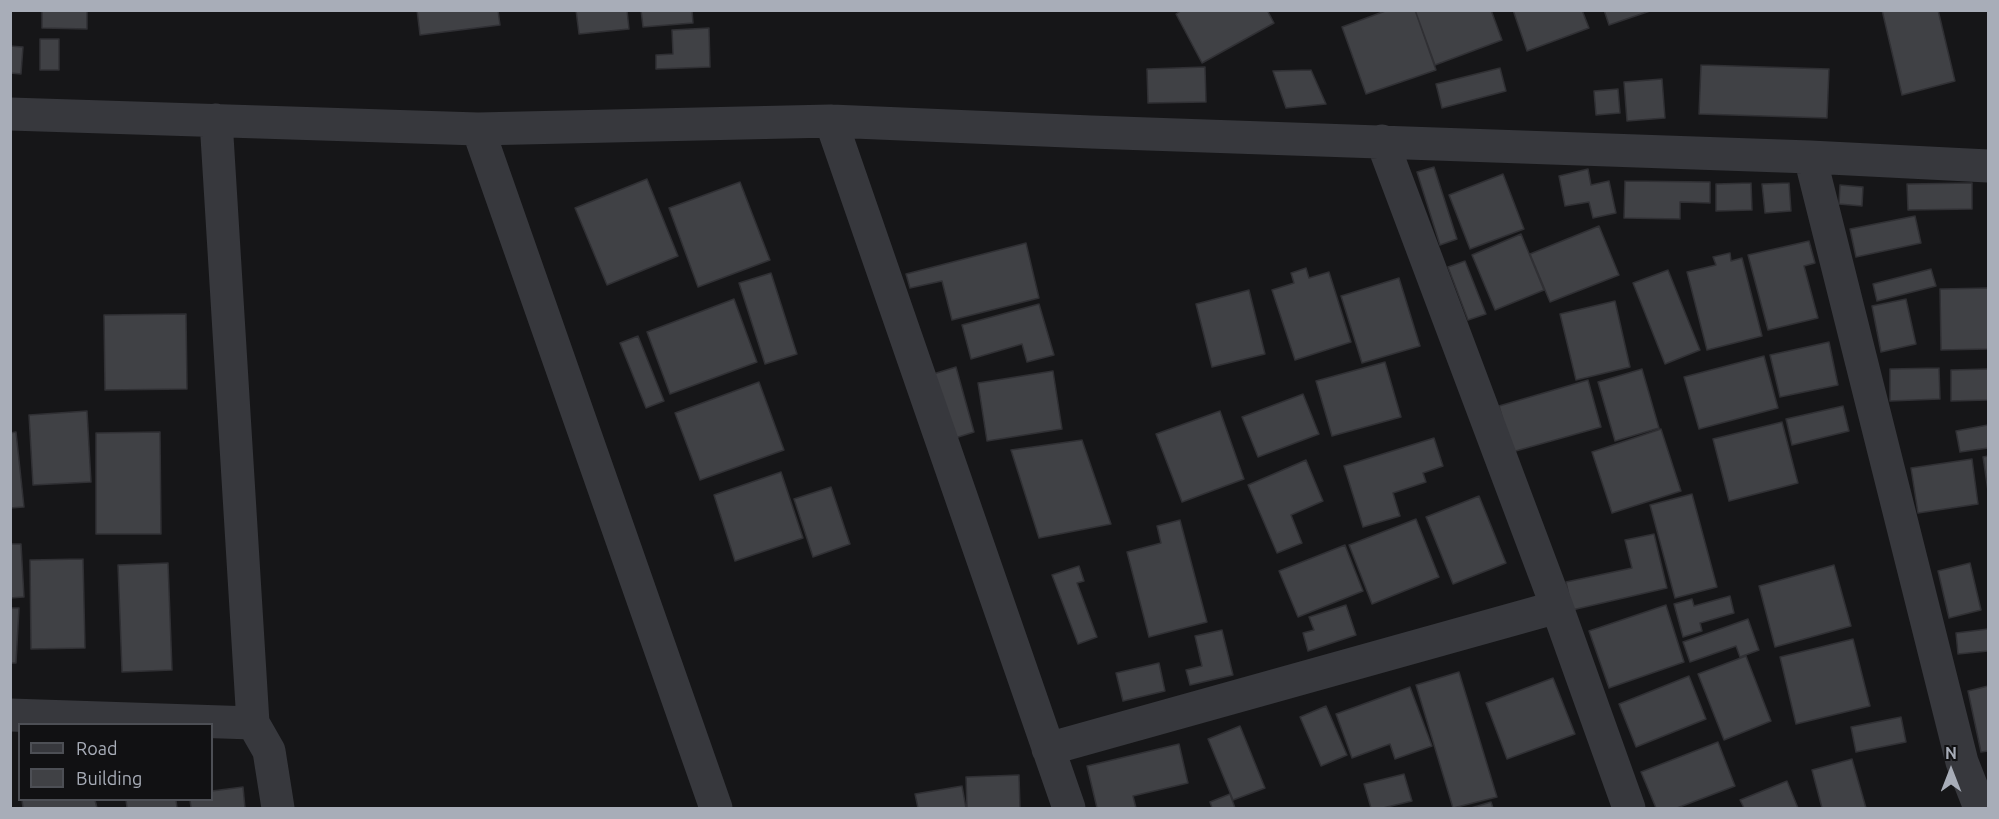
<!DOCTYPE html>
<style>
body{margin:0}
#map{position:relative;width:1999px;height:819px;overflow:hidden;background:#161618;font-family:Ubuntu,sans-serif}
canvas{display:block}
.frame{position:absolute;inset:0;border:12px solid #a8adb8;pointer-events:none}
.legend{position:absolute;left:18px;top:723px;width:195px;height:78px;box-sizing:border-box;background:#111113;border:2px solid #4d4f55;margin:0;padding:8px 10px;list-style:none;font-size:18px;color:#a8adb8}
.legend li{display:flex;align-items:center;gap:12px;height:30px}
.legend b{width:30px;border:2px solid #4d4f55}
.north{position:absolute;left:1921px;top:741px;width:60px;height:60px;-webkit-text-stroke:4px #111113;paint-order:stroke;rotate:0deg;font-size:16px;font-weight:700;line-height:24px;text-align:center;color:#a8adb8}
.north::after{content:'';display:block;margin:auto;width:21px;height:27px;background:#a8adb8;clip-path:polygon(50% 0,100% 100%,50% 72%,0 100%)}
</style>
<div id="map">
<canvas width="1999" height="819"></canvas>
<div class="frame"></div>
<ul class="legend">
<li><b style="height:8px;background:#37383d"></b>Road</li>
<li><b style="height:16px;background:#404145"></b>Building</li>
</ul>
<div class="north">N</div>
</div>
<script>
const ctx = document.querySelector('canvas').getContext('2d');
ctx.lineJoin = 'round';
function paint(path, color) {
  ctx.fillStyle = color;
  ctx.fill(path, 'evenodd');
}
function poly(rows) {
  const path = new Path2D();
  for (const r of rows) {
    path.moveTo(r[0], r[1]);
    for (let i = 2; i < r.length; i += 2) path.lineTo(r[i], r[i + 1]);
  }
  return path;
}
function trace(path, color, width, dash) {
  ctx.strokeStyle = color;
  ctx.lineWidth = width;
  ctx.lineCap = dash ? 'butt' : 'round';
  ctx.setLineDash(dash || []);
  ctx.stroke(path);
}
const building = poly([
 [42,10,87,10,87,29,42,28,42,10],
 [417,10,498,10,500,25,420,35,417,10],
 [576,10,627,10,629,29,579,34,576,10],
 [641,10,692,10,693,23,643,27,641,10],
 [1182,10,1267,10,1274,23,1202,63,1176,14,1182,10],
 [1388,10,1415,10,1436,70,1366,94,1342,27,1388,10],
 [1415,10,1491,10,1502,40,1435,65,1415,10],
 [1513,10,1582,10,1589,28,1527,51,1513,10],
 [1604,10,1650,10,1650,11,1609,25,1604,10],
 [1882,10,1938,10,1955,81,1902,95,1882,10],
 [709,28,710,67,656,69,656,55,673,54,672,30,709,28],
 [40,39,59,39,59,70,40,70,40,39],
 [10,46,23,47,21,74,10,73,10,46],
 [1701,65,1829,69,1827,118,1699,114,1701,65],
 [1205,67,1206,102,1148,103,1147,69,1205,67],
 [1500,68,1506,91,1442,108,1436,84,1500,68],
 [1311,70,1326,104,1286,108,1273,71,1311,70],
 [1662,79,1665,118,1627,121,1624,82,1662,79],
 [1618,89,1620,113,1596,115,1594,91,1618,89],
 [1434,167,1457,239,1440,245,1417,172,1434,167],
 [1588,169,1591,185,1609,181,1616,213,1593,218,1589,202,1565,206,1559,176,1588,169],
 [1503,174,1524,229,1470,249,1449,195,1503,174],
 [647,179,678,256,607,285,575,208,647,179],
 [1625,181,1710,182,1710,203,1680,202,1680,219,1624,218,1625,181],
 [740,182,770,260,698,287,669,208,740,182],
 [1751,183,1752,210,1716,211,1716,184,1751,183],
 [1789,183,1791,211,1765,213,1762,184,1789,183],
 [1972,183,1972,209,1908,210,1907,184,1972,183],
 [1840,185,1863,187,1862,206,1839,204,1840,185],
 [1915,216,1921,243,1856,257,1850,229,1915,216],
 [1599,226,1619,275,1550,302,1530,254,1599,226],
 [1521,234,1544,290,1495,310,1472,255,1521,234],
 [1809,241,1815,263,1804,266,1818,318,1768,330,1748,255,1809,241],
 [1026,243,1039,298,952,320,942,281,910,288,906,274,1026,243],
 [1730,253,1731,261,1742,258,1762,336,1707,350,1687,272,1716,265,1713,257,1730,253],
 [1465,261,1486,314,1468,320,1448,267,1465,261],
 [1306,268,1309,278,1329,272,1351,342,1295,360,1272,290,1294,283,1291,273,1306,268],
 [1931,269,1936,286,1877,301,1873,284,1931,269],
 [1668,270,1700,350,1665,364,1633,283,1668,270],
 [771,273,797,354,765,364,739,283,771,273],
 [1399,278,1420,346,1362,363,1341,296,1399,278],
 [1988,288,1988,349,1941,350,1940,289,1988,288],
 [1249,290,1265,354,1212,367,1196,304,1249,290],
 [734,299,757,362,670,394,647,332,734,299],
 [1906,299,1916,344,1881,352,1872,306,1906,299],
 [1615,301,1630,367,1576,380,1560,314,1615,301],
 [1039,304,1054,355,1027,362,1022,344,971,359,962,325,1039,304],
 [186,314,187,389,105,390,104,315,186,314],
 [638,336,664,401,646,408,620,343,638,336],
 [1829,342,1838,385,1780,397,1770,355,1829,342],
 [1764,356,1778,408,1699,429,1684,377,1764,356],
 [1385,362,1401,417,1332,436,1316,381,1385,362],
 [956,367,974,432,949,440,930,375,956,367],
 [1939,368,1940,399,1890,401,1890,369,1939,368],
 [1642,369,1659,428,1615,441,1598,382,1642,369],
 [1988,369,1988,400,1951,401,1951,370,1988,369],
 [1053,371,1062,429,987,441,978,383,1053,371],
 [1588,380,1601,427,1512,452,1499,406,1588,380],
 [759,382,784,450,700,480,675,413,759,382],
 [1303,394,1319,434,1258,457,1242,417,1303,394],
 [1843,406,1849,431,1792,445,1786,419,1843,406],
 [87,411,91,482,33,485,29,415,87,411],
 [1220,411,1244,479,1182,502,1156,434,1220,411],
 [1782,422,1798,483,1729,501,1713,439,1782,422],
 [1988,425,1988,448,1960,452,1956,431,1988,425],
 [1661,429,1681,491,1612,513,1592,452,1661,429],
 [16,432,24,507,10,508,10,433,16,432],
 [160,432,161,534,96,534,96,433,160,432],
 [1434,438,1443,466,1423,473,1426,482,1393,493,1400,516,1363,527,1344,466,1434,438],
 [1082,440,1111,524,1039,538,1011,450,1082,440],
 [1988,456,1988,491,1983,457,1988,456],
 [1972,459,1978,504,1918,513,1911,468,1972,459],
 [1306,460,1323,501,1291,515,1302,543,1277,553,1248,485,1306,460],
 [781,472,803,538,735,561,714,495,781,472],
 [831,487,850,544,813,557,794,499,831,487],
 [1692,494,1717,587,1675,598,1650,505,1692,494],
 [1479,496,1506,563,1453,584,1426,517,1479,496],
 [1416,519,1439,577,1372,604,1349,545,1416,519],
 [1180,520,1207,622,1149,637,1127,552,1161,543,1157,526,1180,520],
 [1654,534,1667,588,1572,610,1566,582,1632,568,1625,540,1654,534],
 [10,544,21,544,24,597,10,598,10,544],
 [1345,545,1363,591,1298,617,1279,571,1345,545],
 [83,559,85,648,31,649,30,560,83,559],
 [168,563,172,670,122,672,118,565,168,563],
 [1970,563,1981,610,1949,618,1938,571,1970,563],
 [1834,565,1851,626,1775,647,1759,586,1834,565],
 [1079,566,1084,581,1077,583,1097,637,1078,644,1052,575,1079,566],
 [1730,596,1734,613,1700,623,1702,631,1683,637,1674,604,1692,599,1694,606,1730,596],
 [1346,605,1356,635,1308,651,1303,633,1314,630,1309,617,1346,605],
 [1666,605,1684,662,1609,688,1589,631,1666,605],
 [10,608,19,608,16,663,10,663,10,608],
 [1748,619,1759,650,1740,657,1736,646,1690,662,1683,642,1748,619],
 [1988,629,1988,651,1958,654,1956,633,1988,629],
 [1222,630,1233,675,1190,685,1186,670,1202,666,1195,636,1222,630],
 [1853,639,1870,706,1796,724,1780,657,1853,639],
 [1746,656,1771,721,1724,740,1698,674,1746,656],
 [1159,663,1165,691,1123,701,1116,673,1159,663],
 [1459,672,1497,797,1453,808,1416,685,1459,672],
 [1689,676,1706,719,1636,747,1619,704,1689,676],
 [1553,678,1575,734,1507,759,1486,703,1553,678],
 [1988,686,1988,751,1981,752,1968,691,1988,686],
 [1410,687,1432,746,1395,759,1390,744,1352,758,1336,714,1410,687],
 [1326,706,1347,755,1321,766,1300,717,1326,706],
 [1901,717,1906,742,1856,752,1851,727,1901,717],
 [1240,726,1265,788,1233,800,1208,739,1240,726],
 [1718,742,1735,786,1677,808,1656,808,1641,772,1718,742],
 [1179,744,1188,783,1133,796,1136,808,1097,808,1087,766,1179,744],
 [1852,759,1866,808,1822,808,1812,770,1852,759],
 [1404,774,1412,801,1383,808,1371,808,1364,784,1404,774],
 [1019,775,1020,808,967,808,966,777,1019,775],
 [1787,781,1798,808,1744,808,1740,800,1787,781],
 [962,786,966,808,918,808,915,794,962,786],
 [243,787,245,808,191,808,190,800,212,800,212,791,243,787],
 [1230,794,1235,808,1212,808,1210,802,1230,794],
 [22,800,95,800,97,808,23,808,22,800],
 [126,800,176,800,177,808,127,808,126,800],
 [1491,802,1493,808,1471,808,1491,802]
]);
paint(building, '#404145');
trace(building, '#303034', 1.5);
trace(poly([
 [10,114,478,129,831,121,1091,132,1810,157,1988,166],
 [216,120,253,723,269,751,278,808],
 [831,121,1069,808],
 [478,129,716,808],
 [1382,141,1557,607,1629,808],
 [1810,157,1962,762,1980,808],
 [10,715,253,723],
 [1048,749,1557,607]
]), '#37383d', 33);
</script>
